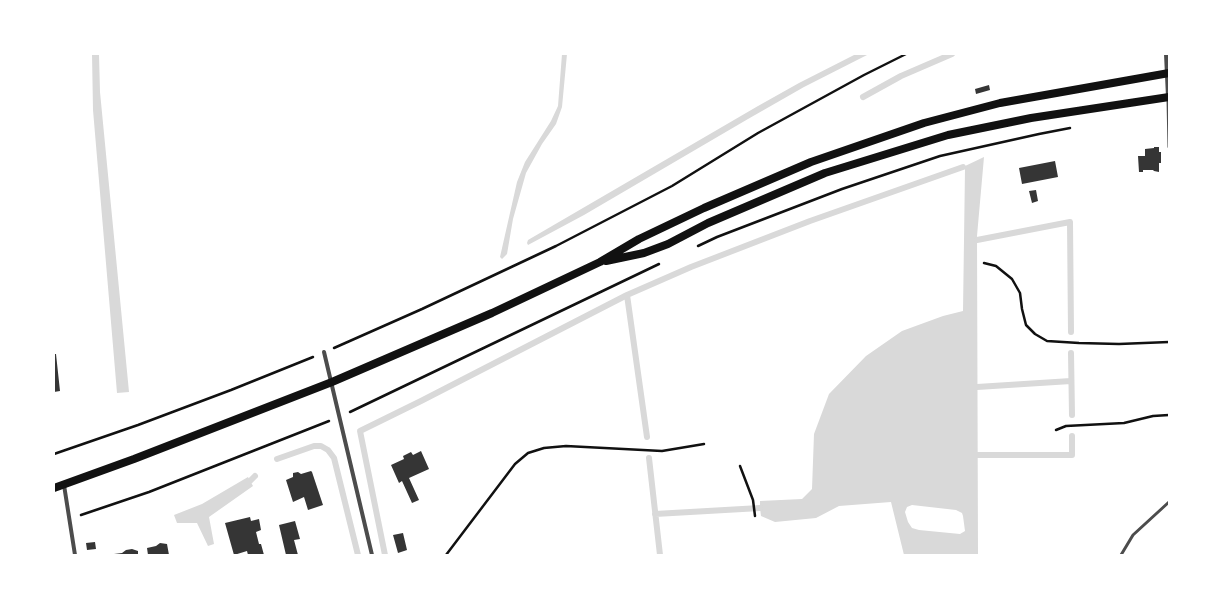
<!DOCTYPE html>
<style>
body{margin:0}
#map{position:relative;width:1223px;height:609px;overflow:hidden;background:#fff;font-family:Cabin,sans-serif}
canvas{display:block}
.frame{position:absolute;inset:0;border:55px solid #fff;pointer-events:none}
</style>
<div id="map">
<canvas width="1223" height="609"></canvas>
<div class="frame"></div>
</div>
<script>
const ctx = document.querySelector('canvas').getContext('2d');
ctx.lineJoin = 'round';
function paint(path, color) {
  ctx.fillStyle = color;
  ctx.fill(path, 'evenodd');
}
function poly(rows) {
  const path = new Path2D();
  for (const r of rows) {
    path.moveTo(r[0], r[1]);
    for (let i = 2; i < r.length; i += 2) path.lineTo(r[i], r[i + 1]);
  }
  return path;
}
function trace(path, color, width, dash) {
  ctx.strokeStyle = color;
  ctx.lineWidth = width;
  ctx.lineCap = dash ? 'butt' : 'round';
  ctx.setLineDash(dash || []);
  ctx.stroke(path);
}
paint(poly([
 [92,54,99,54,100,92,129,392,117,393,93,110],
 [562,54,567,54,562,107,556,124,542,144,526,173,513,219,507,254,502,259,500,257,517,182,525,162,551,121,558,106],
 [856,54,869,54,804,87,748,119,584,215,528,245,527,243,528,240,758,106,799,83],
 [984,157,977,236,978,555,904,555,891,502,839,506,816,518,775,522,761,516,760,508,760,501,802,499,812,489,814,434,829,394,866,356,902,331,943,316,963,311,965,169,963,167],
 [912,505,956,510,962,513,963,516,965,531,960,534,919,530,912,528,908,522,905,512,907,507],
 [248,477,253,486,209,517,214,544,208,546,197,523,177,523,174,515,202,504]
]), '#d9d9d9');
trace(poly([
 [863,97,901,76,952,54],
 [977,240,1070,222,1071,332],
 [627,295,691,267,810,221,963,167],
 [1071,353,1072,415],
 [977,387,1071,381],
 [978,455,1072,455,1072,436],
 [649,458,660,555],
 [277,459,314,446,321,446,328,450,334,458,358,555],
 [250,481,255,476],
 [655,514,760,508],
 [385,555,360,431,421,401,627,295,647,437]
]), '#d9d9d9', 6);
paint(poly([
 [989,85,990,90,976,94,975,89],
 [1154,147,1159,147,1159,152,1161,152,1161,163,1159,163,1159,172,1154,171,1153,170,1143,170,1143,172,1139,172,1138,156,1145,156,1145,149,1154,148],
 [1055,161,1058,177,1022,184,1019,168],
 [1036,190,1038,201,1032,203,1029,191],
 [54,354,56,354,60,391,54,392],
 [421,451,429,469,409,478,419,500,412,503,402,481,399,483,391,465,404,459,403,456,411,452,413,455],
 [311,471,312,472,323,505,308,510,304,497,293,502,286,480,293,477,293,473,298,472,301,474],
 [250,517,251,521,259,519,261,530,256,532,259,544,261,544,264,555,248,555,247,551,234,555,225,523],
 [295,521,300,539,294,540,298,555,286,555,279,525],
 [403,533,407,550,398,553,393,535],
 [95,542,96,549,87,550,86,543],
 [160,543,167,544,169,555,148,555,147,548,156,546],
 [132,549,138,551,138,555,114,555,114,554,122,553,126,550]
]), '#353535');
trace(poly([
 [698,246,717,237,842,189,940,156,1039,134,1070,128],
 [984,263,996,266,1012,279,1020,293,1022,309,1026,325,1035,334,1047,341,1079,343,1119,344,1169,342],
 [334,348,422,309,556,246,672,186,758,133,864,75,906,54],
 [350,412,659,264],
 [1056,430,1066,426,1124,423,1153,416,1169,415],
 [54,454,138,425,231,390,313,357],
 [740,466,753,500,755,516],
 [81,515,149,492,329,421],
 [446,555,515,464,528,453,544,448,566,446,662,451,704,444]
]), '#111', 2.5);
trace(poly([
 [1168,99,1169,147],
 [1121,555,1133,535,1169,502]
]), '#4c4c4c', 3);
trace(poly([
 [1166,54,1168,97],
 [324,352,372,555],
 [64,485,75,555]
]), '#4c4c4c', 4);
trace(poly([
 [606,261,644,253,668,244,708,223,825,173,948,135,1031,118,1169,97],
 [54,488,134,459,332,382,492,313,600,262,639,239,704,208,811,162,924,123,1000,103,1169,73]
]), '#111', 8);
</script>
